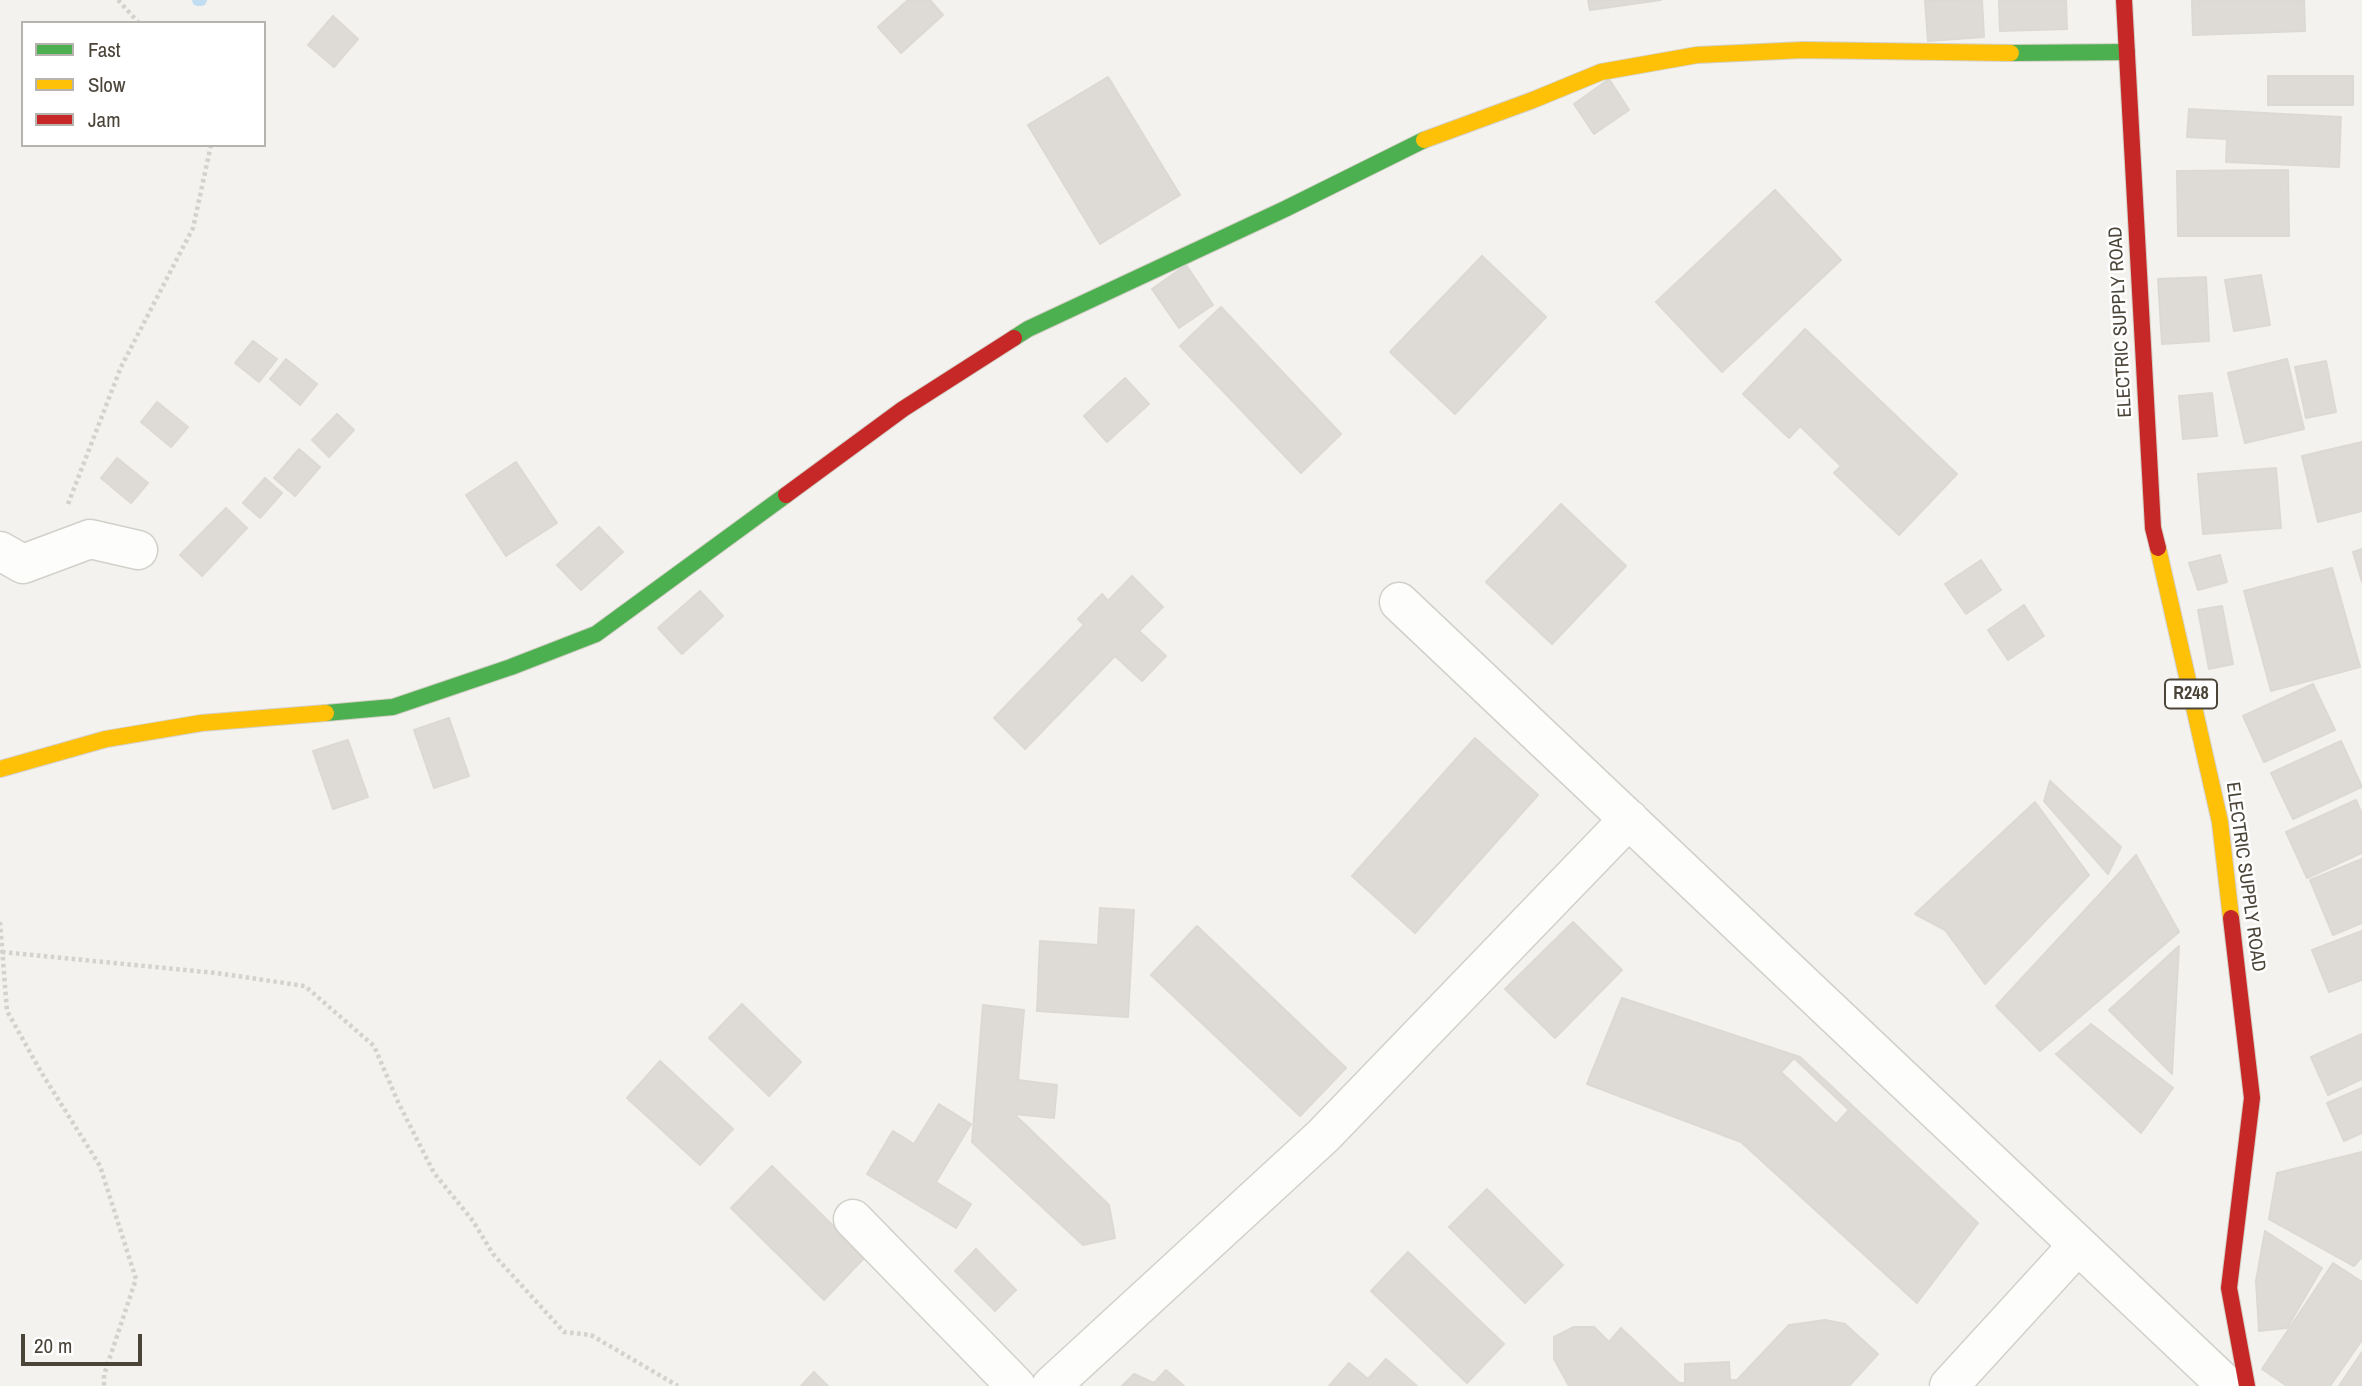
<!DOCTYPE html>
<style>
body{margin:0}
#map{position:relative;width:2362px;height:1386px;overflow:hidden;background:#f4f2ee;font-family:"Archivo Narrow",sans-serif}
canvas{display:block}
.legend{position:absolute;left:21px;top:21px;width:245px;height:126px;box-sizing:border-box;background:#fff;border:2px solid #b7b4b0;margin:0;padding:9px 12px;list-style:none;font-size:21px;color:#4b4439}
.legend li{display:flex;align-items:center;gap:14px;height:35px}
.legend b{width:35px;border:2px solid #b7b4b0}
.scale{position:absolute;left:21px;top:1334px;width:121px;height:32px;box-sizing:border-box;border:4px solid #4b4439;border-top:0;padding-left:9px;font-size:21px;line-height:24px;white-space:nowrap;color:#4b4439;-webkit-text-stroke:5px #fff;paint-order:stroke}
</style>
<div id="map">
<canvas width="2362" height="1386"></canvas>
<ul class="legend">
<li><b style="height:9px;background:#4caf50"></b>Fast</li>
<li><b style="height:9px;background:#ffc107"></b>Slow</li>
<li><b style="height:9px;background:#c62828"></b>Jam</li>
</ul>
<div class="scale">20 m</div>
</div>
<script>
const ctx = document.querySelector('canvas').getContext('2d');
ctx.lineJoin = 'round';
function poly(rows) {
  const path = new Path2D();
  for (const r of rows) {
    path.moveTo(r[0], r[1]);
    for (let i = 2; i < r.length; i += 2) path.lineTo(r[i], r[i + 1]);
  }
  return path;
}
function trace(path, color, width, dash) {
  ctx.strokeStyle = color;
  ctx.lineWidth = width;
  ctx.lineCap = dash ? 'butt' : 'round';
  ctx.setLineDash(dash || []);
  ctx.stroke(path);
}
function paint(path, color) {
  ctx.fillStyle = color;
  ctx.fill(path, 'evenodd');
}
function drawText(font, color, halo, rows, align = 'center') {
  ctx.font = font + ' "Archivo Narrow",sans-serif';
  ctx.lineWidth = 5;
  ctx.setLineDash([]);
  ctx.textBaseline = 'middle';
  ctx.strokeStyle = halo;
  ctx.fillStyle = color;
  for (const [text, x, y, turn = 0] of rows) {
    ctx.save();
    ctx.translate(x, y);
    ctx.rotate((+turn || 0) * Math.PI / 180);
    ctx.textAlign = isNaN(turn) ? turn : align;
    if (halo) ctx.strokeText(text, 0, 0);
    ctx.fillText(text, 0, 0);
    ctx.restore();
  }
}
trace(poly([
 [198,0,201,0]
]), '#c0ddf1', 12);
const building = poly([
 [908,0,930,0,943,15,901,53,878,27,908,0],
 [1588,0,1661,0,1590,10,1588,0],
 [1982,0,1984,37,1928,41,1925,1,1982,0],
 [1999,0,2066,0,2067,29,2000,31,1999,0],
 [2192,0,2304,0,2305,31,2193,35,2192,0],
 [333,16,358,39,334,67,308,45,333,16],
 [2268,76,2353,76,2353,105,2268,105,2268,76],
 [1108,77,1180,195,1100,244,1028,125,1108,77],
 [1609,79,1629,110,1594,134,1574,104,1609,79],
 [2189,109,2341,117,2339,167,2226,162,2227,139,2187,137,2189,109],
 [2288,170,2289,236,2178,236,2177,171,2288,170],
 [1775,190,1841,260,1722,372,1656,302,1775,190],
 [1482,256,1546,317,1455,414,1390,352,1482,256],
 [1186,265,1213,305,1179,328,1152,289,1186,265],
 [2261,275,2270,325,2234,331,2225,280,2261,275],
 [2206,277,2209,341,2162,344,2158,279,2206,277],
 [1221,307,1341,434,1301,473,1180,346,1221,307],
 [1805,329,1957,474,1899,535,1834,473,1841,466,1800,426,1789,438,1743,394,1805,329],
 [253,341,277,359,259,382,235,363,253,341],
 [286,359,317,384,300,405,270,379,286,359],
 [2287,359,2304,429,2245,443,2228,373,2287,359],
 [2326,361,2336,412,2306,418,2295,367,2326,361],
 [1125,378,1149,404,1107,442,1084,416,1125,378],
 [2212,393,2217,436,2183,439,2179,396,2212,393],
 [157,402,188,427,171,447,141,422,157,402],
 [337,414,354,430,329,457,312,440,337,414],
 [2362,442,2362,511,2318,522,2302,456,2362,442],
 [299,449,320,467,295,496,274,478,299,449],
 [117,458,148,483,131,503,101,478,117,458],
 [516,462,557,523,506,556,466,495,516,462],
 [2276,468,2281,528,2203,534,2198,474,2276,468],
 [265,478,282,493,260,518,243,503,265,478],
 [1561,504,1626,566,1552,644,1486,582,1561,504],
 [226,508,247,528,202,576,180,555,226,508],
 [599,527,623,552,581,590,557,565,599,527],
 [2362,549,2362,582,2353,552,2362,549],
 [2220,555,2227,582,2198,590,2189,563,2220,555],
 [1981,560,2001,590,1966,614,1945,584,1981,560],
 [2332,568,2360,667,2271,691,2244,591,2332,568],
 [1132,576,1163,607,1139,631,1166,656,1142,681,1115,656,1025,749,994,718,1084,625,1078,619,1102,594,1108,601,1132,576],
 [700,591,723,616,682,654,658,628,700,591],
 [2024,605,2044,636,2008,660,1988,630,2024,605],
 [2222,606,2233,664,2209,669,2198,610,2222,606],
 [2313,684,2335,730,2264,762,2243,716,2313,684],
 [449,718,469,776,434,788,414,730,449,718],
 [1475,738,1538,795,1415,933,1352,876,1475,738],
 [348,740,368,797,333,809,313,751,348,740],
 [2341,741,2362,787,2293,819,2271,773,2341,741],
 [2050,781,2121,847,2108,874,2044,801,2050,781],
 [2356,800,2362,814,2362,853,2307,878,2286,832,2356,800],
 [2035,802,2089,875,1985,984,1945,930,1915,914,2035,802],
 [2136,855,2179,932,2040,1051,1996,1006,2136,855],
 [2362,859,2362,923,2333,935,2310,880,2362,859],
 [1100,908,1134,910,1128,1017,1037,1011,1040,941,1098,945,1100,908],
 [1573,922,1622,970,1555,1038,1505,989,1573,922],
 [1197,926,1346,1068,1300,1116,1151,975,1197,926],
 [2362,931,2362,980,2329,992,2312,950,2362,931],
 [2179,946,2172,1074,2109,1010,2179,946],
 [1622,998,1800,1057,1978,1223,1917,1303,1741,1142,1587,1084,1622,998],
 [742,1004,801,1062,769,1096,709,1038,742,1004],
 [983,1005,1024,1010,1018,1080,1057,1085,1054,1118,1014,1114,1109,1205,1115,1238,1083,1245,972,1142,983,1005],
 [2091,1024,2173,1088,2141,1133,2056,1054,2091,1024],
 [2362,1034,2362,1079,2328,1095,2311,1057,2362,1034],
 [1794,1058,1849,1110,1836,1124,1781,1072,1794,1058],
 [660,1061,733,1129,700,1165,627,1098,660,1061],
 [2362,1088,2362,1133,2344,1141,2327,1103,2362,1088],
 [939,1104,971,1124,936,1182,971,1204,956,1228,867,1174,893,1131,914,1144,939,1104],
 [2362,1152,2362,1257,2354,1266,2269,1219,2277,1173,2362,1152],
 [772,1166,865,1257,824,1300,731,1208,772,1166],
 [1487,1189,1563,1265,1525,1303,1449,1227,1487,1189],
 [2265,1231,2322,1268,2287,1328,2259,1331,2256,1281,2265,1231],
 [976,1249,1016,1290,995,1311,955,1271,976,1249],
 [1408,1252,1504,1344,1467,1383,1371,1291,1408,1252],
 [2333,1263,2362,1282,2362,1340,2330,1386,2287,1386,2262,1369,2333,1263],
 [1825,1320,1845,1324,1878,1354,1849,1386,1569,1386,1554,1359,1554,1337,1574,1327,1594,1327,1609,1342,1621,1328,1679,1383,1685,1383,1685,1364,1729,1362,1730,1380,1737,1380,1789,1325,1825,1320],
 [2362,1352,2362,1386,2339,1386,2362,1352],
 [1386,1359,1417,1386,1329,1386,1349,1363,1368,1379,1386,1359],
 [1166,1370,1184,1386,1122,1386,1134,1374,1154,1383,1166,1370],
 [814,1372,828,1386,801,1386,814,1372]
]);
paint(building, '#dedbd6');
trace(building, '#dcd9d4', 2);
const street = poly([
 [0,551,23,564,90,539,138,550],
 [1399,602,2227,1386],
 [853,1219,1016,1386],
 [1051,1386,1323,1136,1629,819],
 [1949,1386,2078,1245]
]);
const fast = poly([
 [2011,53,2127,52],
 [1014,338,1028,329,1285,209,1424,140],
 [326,713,393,707,511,667,596,634,786,495]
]);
const slow = poly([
 [1424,140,1533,100,1601,72,1697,55,1803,50,2011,53],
 [2158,548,2220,822,2231,918],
 [0,769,106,739,201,723,326,713]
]);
const jam = poly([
 [2124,0,2153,528,2158,548],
 [786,495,903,409,1014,338],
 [2231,918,2252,1098,2229,1288,2247,1386]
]);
trace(street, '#d2d0cb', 41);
trace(fast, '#d3cfc5', 18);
trace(slow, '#d3cfc5', 18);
trace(jam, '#d3cfc5', 18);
trace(poly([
 [118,0,139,23],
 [68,504,121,367,193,228,211,145],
 [0,922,7,1011,41,1072,100,1166,136,1279,104,1375,104,1386],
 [2,952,216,973,305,986,374,1046,398,1102,434,1173,473,1221,493,1254,564,1332,591,1335,678,1386]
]), '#d3d2cc', 4.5, [3.5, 3.5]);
trace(street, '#fdfdfc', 38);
trace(fast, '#4caf50', 16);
trace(slow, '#ffc107', 16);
trace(jam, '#c62828', 16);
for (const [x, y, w] of [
 [2191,694,52]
]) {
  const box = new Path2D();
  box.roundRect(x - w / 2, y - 14.5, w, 29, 5);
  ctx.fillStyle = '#fff';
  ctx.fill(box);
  trace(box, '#4b4439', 2);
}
drawText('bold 18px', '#4b4439', null, [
 ["R248",2191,694]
]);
drawText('19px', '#4b4439', '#fff', [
 ["ELECTRIC SUPPLY ROAD",2121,322,-93],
 ["ELECTRIC SUPPLY ROAD",2245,877,82]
]);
</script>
